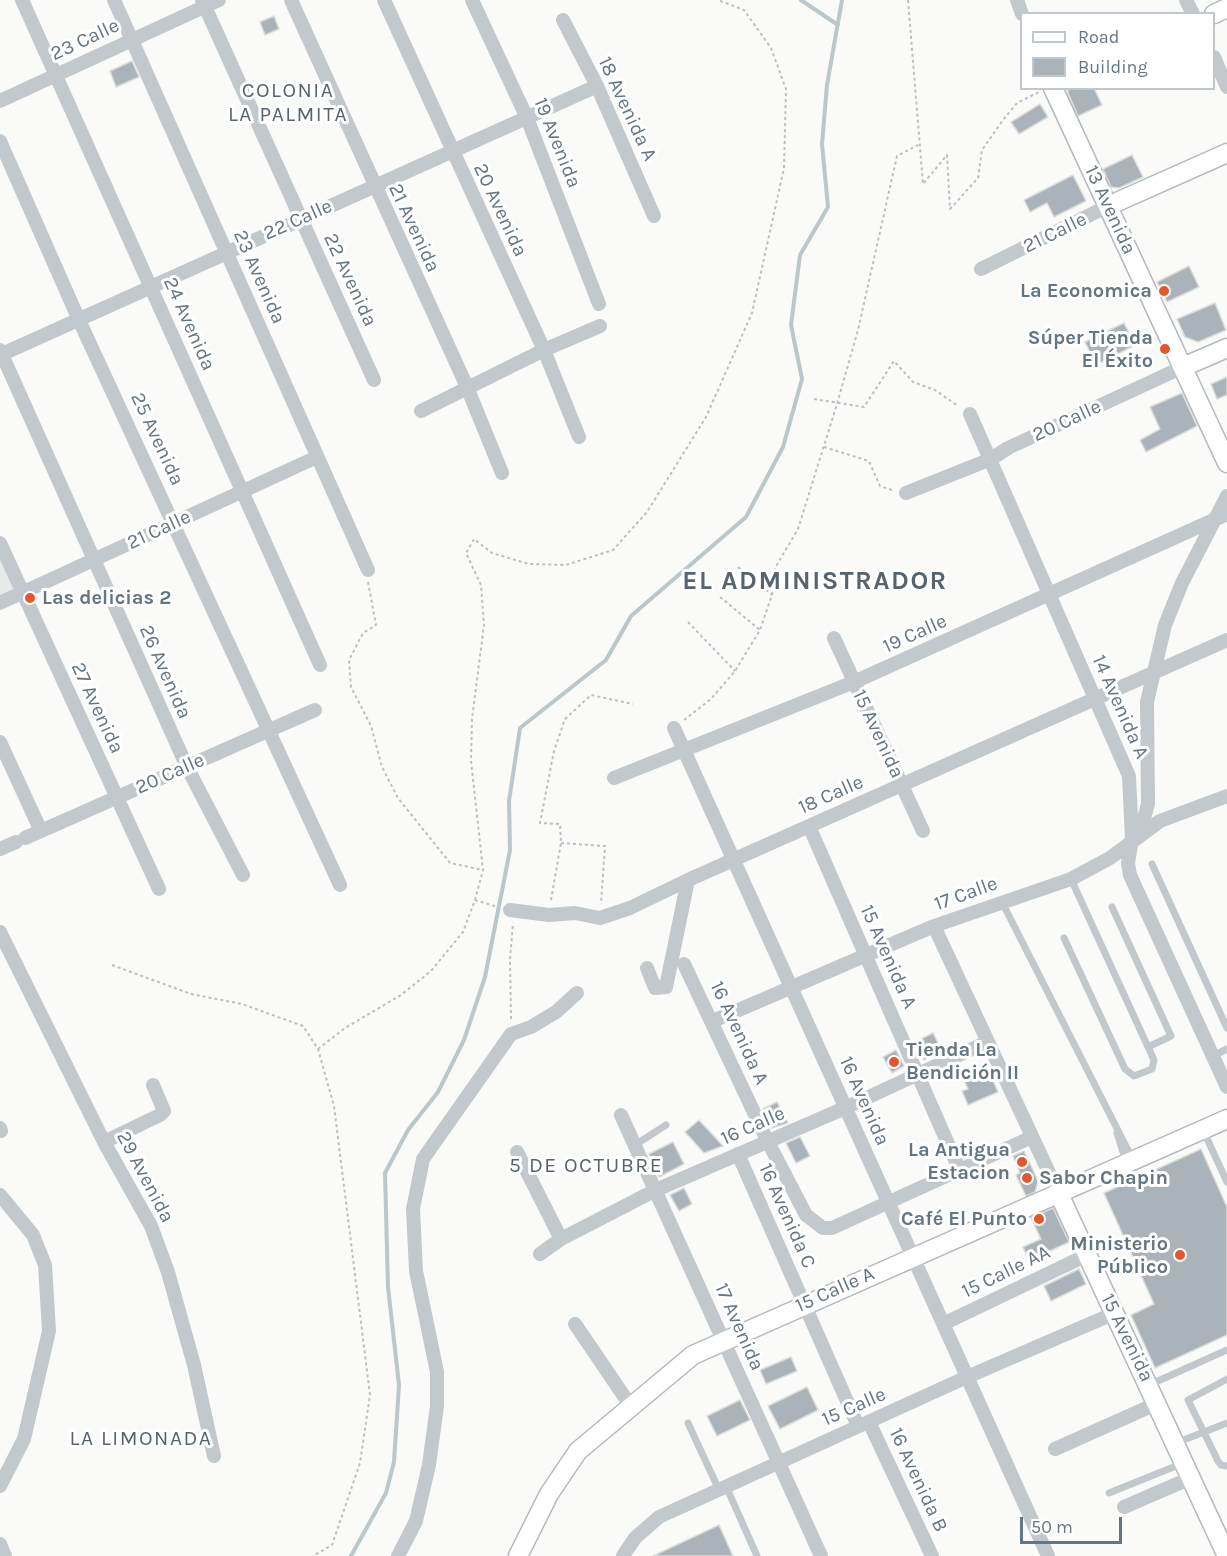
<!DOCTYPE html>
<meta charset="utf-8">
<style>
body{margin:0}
#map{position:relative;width:1227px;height:1556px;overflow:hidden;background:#fafaf8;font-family:Karla,sans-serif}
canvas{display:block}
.legend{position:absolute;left:1020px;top:12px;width:195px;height:78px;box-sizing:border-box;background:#fff;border:2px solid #c1c8cd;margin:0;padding:8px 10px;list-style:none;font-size:18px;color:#657683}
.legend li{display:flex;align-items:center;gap:12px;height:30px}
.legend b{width:30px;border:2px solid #c1c8cd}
.scale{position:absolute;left:1020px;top:1517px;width:102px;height:27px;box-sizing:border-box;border:3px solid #657683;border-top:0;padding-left:8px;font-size:18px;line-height:21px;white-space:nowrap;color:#657683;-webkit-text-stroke:4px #fff;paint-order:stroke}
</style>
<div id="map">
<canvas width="1227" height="1556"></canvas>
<ul class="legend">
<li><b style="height:8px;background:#fff"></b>Road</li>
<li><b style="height:16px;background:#aab3b9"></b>Building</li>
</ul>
<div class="scale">50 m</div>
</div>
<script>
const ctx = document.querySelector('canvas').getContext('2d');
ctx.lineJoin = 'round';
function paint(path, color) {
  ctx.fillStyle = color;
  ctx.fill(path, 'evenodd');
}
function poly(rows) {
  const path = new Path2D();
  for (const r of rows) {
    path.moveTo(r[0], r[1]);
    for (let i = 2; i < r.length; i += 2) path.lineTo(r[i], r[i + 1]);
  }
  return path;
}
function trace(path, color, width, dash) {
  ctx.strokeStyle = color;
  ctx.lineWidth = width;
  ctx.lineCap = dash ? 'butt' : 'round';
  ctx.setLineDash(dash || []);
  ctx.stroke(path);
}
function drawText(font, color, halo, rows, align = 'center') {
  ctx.font = font + ' Karla,sans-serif';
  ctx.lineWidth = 6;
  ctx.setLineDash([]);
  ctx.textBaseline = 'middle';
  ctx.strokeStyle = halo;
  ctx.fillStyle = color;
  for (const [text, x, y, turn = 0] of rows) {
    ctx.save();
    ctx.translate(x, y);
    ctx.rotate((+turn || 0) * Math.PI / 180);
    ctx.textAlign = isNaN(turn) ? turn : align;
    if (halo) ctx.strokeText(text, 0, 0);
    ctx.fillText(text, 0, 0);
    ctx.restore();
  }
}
paint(poly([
 [0,543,23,592,0,603]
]), '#e8e9e9');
trace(poly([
 [801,0,838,25],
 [351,1556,386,1493,394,1462,399,1385,388,1287,385,1173,408,1130,438,1092,464,1040,485,977,510,850,509,801,520,728,606,660,631,616,746,517,783,447,802,379,791,325,800,255,828,207,822,144,827,85,842,0]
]), '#bbc7cb', 4);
const building = poly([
 [274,16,279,29,265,35,260,22,274,16],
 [132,61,139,77,116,87,110,71,132,61],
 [1068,88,1094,88,1102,105,1078,116,1068,93,1068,88],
 [1040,104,1048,117,1019,134,1011,122,1040,104],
 [1132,155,1143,177,1119,188,1111,187,1103,169,1132,155],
 [1073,175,1086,201,1054,217,1047,203,1030,212,1024,200,1073,175],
 [1189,266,1199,287,1167,302,1157,282,1189,266],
 [1215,303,1226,330,1198,342,1185,337,1177,319,1215,303],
 [1124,323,1135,345,1096,365,1085,342,1124,323],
 [1227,377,1227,395,1217,399,1211,384,1227,377],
 [1182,393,1197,426,1146,452,1140,440,1160,429,1150,407,1182,393],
 [933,1033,942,1051,924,1060,915,1042,933,1033],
 [896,1050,904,1066,892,1073,883,1057,896,1050],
 [985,1063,998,1092,968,1105,962,1091,968,1089,961,1073,985,1063],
 [777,1102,788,1123,771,1128,763,1109,777,1102],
 [699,1120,723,1146,704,1153,685,1132,699,1120],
 [800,1137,810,1156,796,1163,786,1143,800,1137],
 [673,1142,684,1164,659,1177,649,1154,673,1142],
 [1201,1149,1227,1207,1227,1335,1155,1368,1131,1315,1154,1304,1104,1193,1201,1149],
 [1024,1151,1038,1181,1035,1192,1026,1196,1016,1175,1020,1173,1013,1156,1024,1151],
 [684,1188,692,1204,679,1211,670,1195,684,1188],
 [1053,1208,1069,1242,1029,1261,1023,1247,1041,1239,1031,1218,1053,1208],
 [1079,1269,1086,1284,1051,1301,1044,1286,1079,1269],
 [791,1357,797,1371,766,1384,760,1370,791,1357],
 [807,1387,818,1410,780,1429,768,1406,807,1387],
 [740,1400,750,1420,717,1436,707,1416,740,1400],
 [719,1525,733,1556,653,1556,719,1525]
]);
paint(building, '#aab3b9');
trace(building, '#dcdcda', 1.5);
const secondary = poly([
 [1214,14,1227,8],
 [1053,88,1227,463],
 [1108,206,1227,153],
 [1183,367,1227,348],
 [1058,1192,1227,1556],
 [518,1556,549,1494,578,1451,693,1355,1227,1119]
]);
trace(secondary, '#b3babf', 21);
trace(poly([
 [908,0,923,184,947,155,950,209,978,178,982,150,1003,120,1017,103,1039,92],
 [814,399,864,407,894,361,913,382,935,390,958,406],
 [824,447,869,461,880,486,892,490],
 [738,567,772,595],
 [368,582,376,625,363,633,349,660,351,687,371,726,382,767,398,798,450,863,483,870],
 [720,597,760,630],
 [688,622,735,671],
 [684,720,711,699,735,671,760,630,772,595,775,568,798,529,837,404,858,330,897,156,918,145],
 [561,843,605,846,601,904],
 [475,900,498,907],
 [551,900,561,843,560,824,540,823,554,751,565,719,591,695,633,704],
 [112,965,191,994,242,1004,303,1026,318,1049,334,1106,370,1395,360,1463,332,1545,313,1556],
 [511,1019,510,959,513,923],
 [318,1049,345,1028,401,995,431,971,463,932,475,900,483,870,471,761,472,719,484,625,481,585,466,553,474,539,492,553,529,564,566,565,613,550,647,512,706,417,752,313,784,168,786,89,771,48,744,10,718,0]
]), '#bbbfc2', 2, [3, 3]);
trace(poly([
 [1152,864,1227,1028],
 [1112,907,1171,1036,1148,1047],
 [1006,910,1133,1160],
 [1064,938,1125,1069,1134,1076,1152,1069,1154,1060,1071,879],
 [1213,1056,1227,1049],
 [1204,1132,1227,1182],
 [1117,1133,1126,1162],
 [635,1145,666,1125],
 [1227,1379,1188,1400,1218,1461,1221,1465,1227,1466],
 [1149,1385,1227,1350],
 [688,1423,719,1490],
 [1176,1443,1227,1423],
 [726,1486,757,1556],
 [1109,1493,1181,1464]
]), '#c3c8cc', 7);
trace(poly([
 [22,0,320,665],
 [114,0,368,570],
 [202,0,374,380],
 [291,0,467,387,502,473],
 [384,0,544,350,579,437],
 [472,0,527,118,599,304],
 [1017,0,1022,14],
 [1186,0,1193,14],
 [563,20,597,86,654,216],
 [1214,57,1227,87],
 [0,101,219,0],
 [0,141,79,320,340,885],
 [981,269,1108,206],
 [0,350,187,767,243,875],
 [0,355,597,86],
 [421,411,544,350,600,326],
 [970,414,1129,776,1132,839,1128,863,1130,875,1227,1087],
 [906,493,991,459,1008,448,1183,367],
 [0,543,159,889],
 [0,603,317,457],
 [834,638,923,831],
 [674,728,1048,1556],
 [0,742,41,831],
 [614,778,854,682,1227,514],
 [809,826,959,1169],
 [1133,837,1143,822,1148,804,1147,702,1165,625,1182,583,1227,496],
 [25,838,315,710],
 [0,849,16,842],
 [510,910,549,915,575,913,600,918,630,908,688,880,1227,640],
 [934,926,1058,1192],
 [0,932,104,1142,151,1226,168,1272,194,1365,214,1456],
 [684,964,767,1140,806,1215,823,1228,832,1228,1032,1137],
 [647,968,655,988,666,987,688,880],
 [713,1021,934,926,1071,879,1110,858,1160,821,1227,796],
 [621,1115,821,1556],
 [0,1128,1,1131],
 [104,1142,160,1115,164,1111,153,1085],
 [517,1152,561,1239],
 [738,1154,858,1426],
 [0,1195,33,1235,45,1265,49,1331,24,1439,0,1486],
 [540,1254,561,1239,656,1190,845,1108,987,1042],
 [575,1324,630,1405],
 [943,1324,1087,1255],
 [869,1422,932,1556],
 [1055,1449,1158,1403],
 [1124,1507,1191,1478],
 [0,1544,5,1556],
 [398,1556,416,1521,429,1465,437,1406,437,1372,416,1271,413,1209,423,1159,511,1034,531,1027,556,1012,577,993],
 [623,1556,635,1538,659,1517,967,1377,1115,1313]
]), '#c3c8cc', 14);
trace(secondary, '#fff', 18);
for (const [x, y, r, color] of [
 [1164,291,6,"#e4572e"],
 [1165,349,6,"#e4572e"],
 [30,598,6,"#e4572e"],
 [894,1062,6,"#e4572e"],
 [1022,1162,6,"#e4572e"],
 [1027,1178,6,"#e4572e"],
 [1039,1219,6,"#e4572e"],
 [1180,1255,6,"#e4572e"]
]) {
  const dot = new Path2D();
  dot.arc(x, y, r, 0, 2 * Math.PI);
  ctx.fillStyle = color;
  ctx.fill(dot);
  trace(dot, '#fff', 2);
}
drawText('20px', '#657683', '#fff', [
 ["23 Calle",85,40,-25],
 ["18 Avenida A",627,109,65],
 ["19 Avenida",557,143,68],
 ["20 Avenida",500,210,65],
 ["13 Avenida",1110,210,65],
 ["22 Calle",298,220,-24],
 ["21 Avenida",414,228,65],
 ["21 Calle",1055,233,-26],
 ["23 Avenida",259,277,66],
 ["22 Avenida",350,280,65],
 ["24 Avenida",189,324,66],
 ["20 Calle",1067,421,-25],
 ["25 Avenida",157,439,65],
 ["21 Calle",159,530,-25],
 ["19 Calle",915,634,-24],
 ["26 Avenida",165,672,66],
 ["14 Avenida A",1120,707,66],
 ["27 Avenida",97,708,65],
 ["15 Avenida",878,734,65],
 ["20 Calle",170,774,-24],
 ["18 Calle",831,795,-24],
 ["17 Calle",966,894,-20],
 ["15 Avenida A",888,957,66],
 ["16 Avenida A",739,1033,65],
 ["16 Avenida",864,1101,66],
 ["16 Calle",753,1126,-24],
 ["29 Avenida",145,1177,62],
 ["16 Avenida C",787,1216,66],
 ["15 Calle AA",1006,1272,-26],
 ["15 Calle A",835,1290,-24],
 ["17 Avenida",739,1327,66],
 ["15 Avenida",1127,1338,64],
 ["15 Calle",854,1407,-24],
 ["16 Avenida B",918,1480,65]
]);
drawText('bold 20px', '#657683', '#fff', [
 ["La Economica",1152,291],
 ["Súper Tienda",1153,338],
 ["El Éxito",1153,361],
 ["Las delicias 2",42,598,"left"],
 ["Tienda La",906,1050,"left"],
 ["Bendición II",906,1073,"left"],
 ["La Antigua",1010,1150],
 ["Estacion",1010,1173],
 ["Sabor Chapin",1039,1178,"left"],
 ["Café El Punto",1027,1219],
 ["Ministerio",1168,1244],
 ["Público",1168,1267]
], 'right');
ctx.letterSpacing = '1.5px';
drawText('21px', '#57646e', '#fff', [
 ["COLONIA",288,91],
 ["LA PALMITA",288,115],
 ["5 DE OCTUBRE",586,1166],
 ["LA LIMONADA",141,1439]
]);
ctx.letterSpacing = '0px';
ctx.letterSpacing = '1.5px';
drawText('bold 26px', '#57646e', '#fff', [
 ["EL ADMINISTRADOR",815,582]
]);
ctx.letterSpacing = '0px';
</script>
